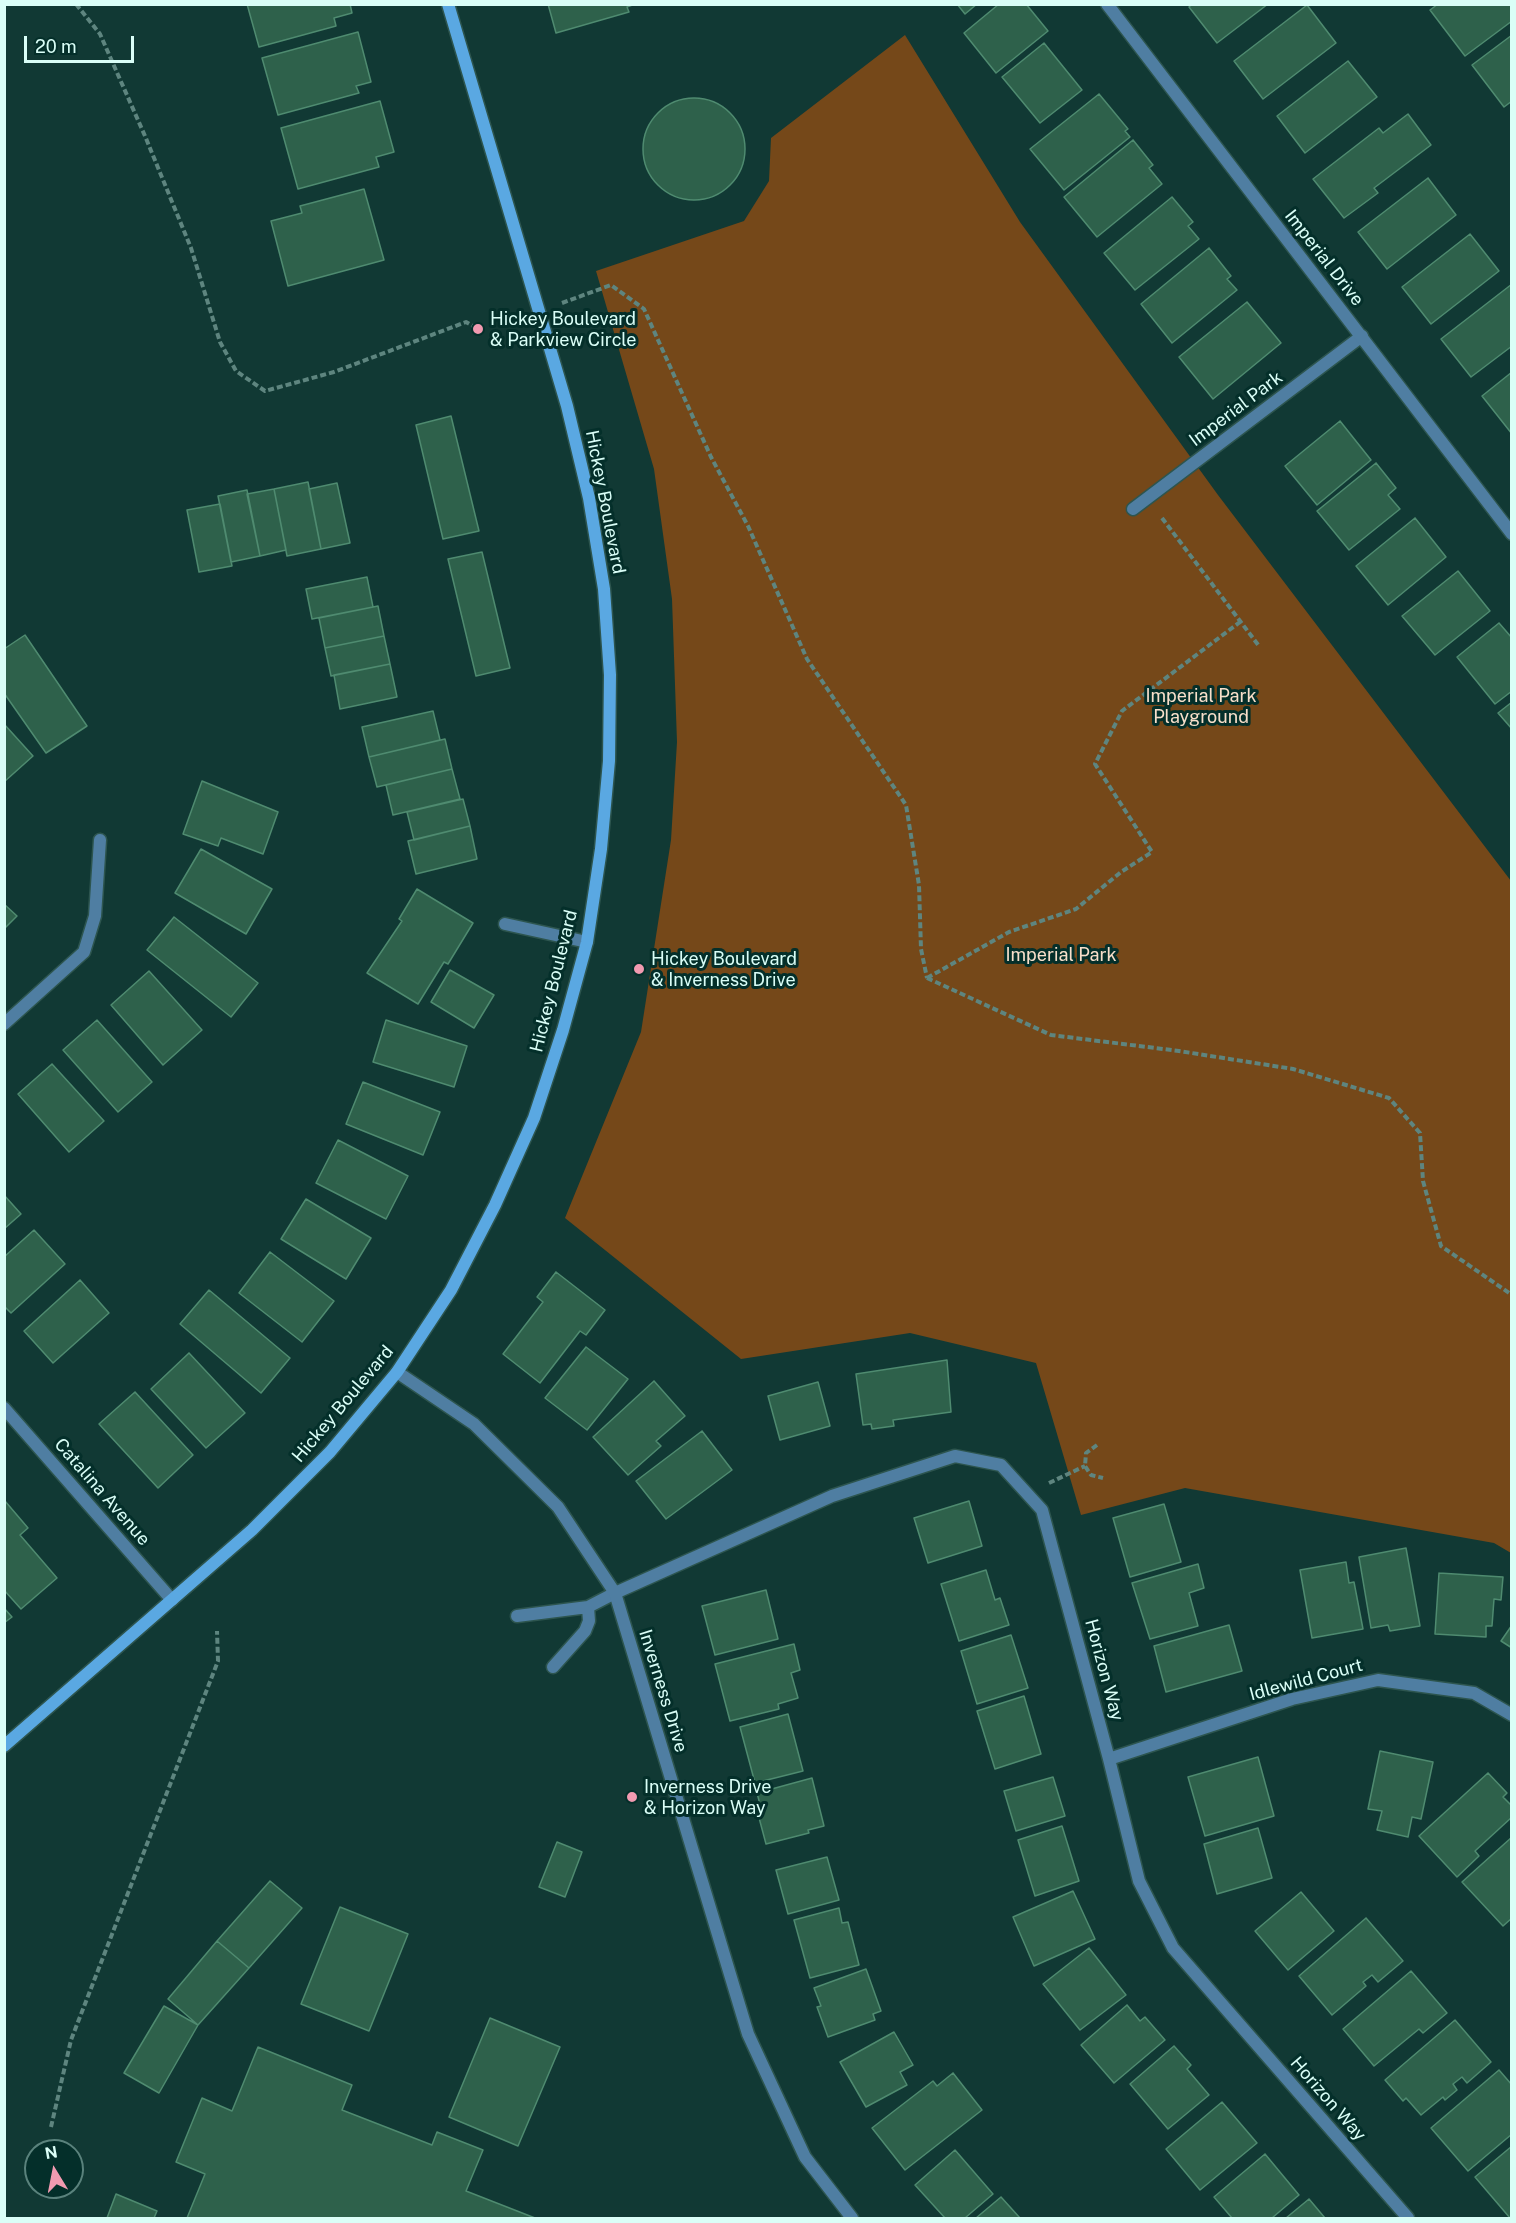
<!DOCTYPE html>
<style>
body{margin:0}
#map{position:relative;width:1516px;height:2223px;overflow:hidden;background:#113934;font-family:"Public Sans",sans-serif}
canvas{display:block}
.frame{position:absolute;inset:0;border:6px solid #dafef7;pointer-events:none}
.north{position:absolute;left:24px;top:2139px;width:60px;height:60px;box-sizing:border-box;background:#042f2a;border:2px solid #5a827c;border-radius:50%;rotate:350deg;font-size:16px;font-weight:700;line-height:24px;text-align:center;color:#dafef7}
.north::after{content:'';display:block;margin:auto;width:21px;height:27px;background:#f19ab0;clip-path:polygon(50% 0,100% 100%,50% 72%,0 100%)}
.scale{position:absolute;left:24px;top:36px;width:110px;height:27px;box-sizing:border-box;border:3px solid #dafef7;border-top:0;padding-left:8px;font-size:18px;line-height:21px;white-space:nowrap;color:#dafef7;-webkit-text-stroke:4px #042f2a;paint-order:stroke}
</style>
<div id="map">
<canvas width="1516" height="2223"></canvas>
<div class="frame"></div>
<div class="north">N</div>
<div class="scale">20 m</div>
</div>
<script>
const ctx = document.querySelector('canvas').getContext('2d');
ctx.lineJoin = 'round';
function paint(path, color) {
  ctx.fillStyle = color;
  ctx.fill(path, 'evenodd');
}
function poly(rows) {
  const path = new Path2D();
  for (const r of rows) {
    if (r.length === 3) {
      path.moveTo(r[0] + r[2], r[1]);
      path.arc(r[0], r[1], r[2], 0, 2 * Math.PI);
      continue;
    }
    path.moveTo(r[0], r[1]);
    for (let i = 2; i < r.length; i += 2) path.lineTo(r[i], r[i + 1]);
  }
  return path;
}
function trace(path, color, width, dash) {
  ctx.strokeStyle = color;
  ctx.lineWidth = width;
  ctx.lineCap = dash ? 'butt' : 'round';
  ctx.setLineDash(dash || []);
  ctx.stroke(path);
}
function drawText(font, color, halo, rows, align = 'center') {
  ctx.font = font + ' "Public Sans",sans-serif';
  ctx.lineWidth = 6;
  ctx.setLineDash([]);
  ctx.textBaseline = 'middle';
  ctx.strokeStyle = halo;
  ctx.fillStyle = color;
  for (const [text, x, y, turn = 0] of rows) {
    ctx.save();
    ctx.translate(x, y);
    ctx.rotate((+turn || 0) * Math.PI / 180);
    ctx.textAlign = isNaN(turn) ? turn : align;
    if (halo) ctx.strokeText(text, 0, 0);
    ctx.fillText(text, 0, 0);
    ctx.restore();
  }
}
paint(poly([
 [905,35,1020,222,1218,495,1511,881,1511,1553,1494,1543,1185,1488,1081,1515,1036,1363,910,1333,741,1359,565,1218,641,1032,671,840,677,742,672,599,654,469,596,271,744,221,769,181,771,138]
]), '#754819');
const building = poly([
 [247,4,350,4,352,13,334,18,336,26,259,47,247,4],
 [548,4,635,4,627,7,629,12,556,33,548,4],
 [957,4,977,4,965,14,957,4],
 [999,4,1026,4,1048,31,996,73,964,33,999,4],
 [1192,4,1268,4,1217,43,1189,7,1192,4],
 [1438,4,1512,4,1512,21,1465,56,1430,10,1438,4],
 [1307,5,1336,43,1263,99,1234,61,1307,5],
 [358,32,371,82,356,86,359,93,278,115,262,58,358,32],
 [1512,35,1512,101,1504,107,1472,65,1512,35],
 [1044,43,1082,90,1040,123,1002,77,1044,43],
 [1348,61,1377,97,1305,153,1277,116,1348,61],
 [1099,94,1128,129,1125,131,1130,137,1064,190,1030,149,1099,94],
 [694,149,51],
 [380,101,394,152,376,157,379,167,298,189,281,128,380,101],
 [1408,114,1431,145,1374,188,1378,193,1344,218,1313,179,1379,128,1383,133,1408,114],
 [1133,140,1153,165,1149,168,1162,184,1097,237,1064,197,1133,140],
 [1428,178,1456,215,1387,269,1358,232,1428,178],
 [364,189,384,260,288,286,271,221,302,213,300,206,364,189],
 [1172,197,1193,222,1188,226,1199,239,1135,290,1104,253,1172,197],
 [1470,234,1499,271,1431,324,1402,287,1470,234],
 [1209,248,1231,276,1227,279,1237,290,1172,343,1141,304,1209,248],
 [1512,284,1512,346,1471,377,1441,339,1512,284],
 [1247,302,1281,343,1213,399,1179,357,1247,302],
 [1512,372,1512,434,1482,396,1512,372],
 [451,416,479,531,443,539,416,425,451,416],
 [1340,421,1371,460,1317,505,1285,466,1340,421],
 [1376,463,1396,488,1388,495,1400,509,1349,550,1317,511,1376,463],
 [308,482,321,549,287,556,274,489,308,482],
 [337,483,350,543,321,549,309,489,337,483],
 [274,489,286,550,260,556,247,494,274,489],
 [247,490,260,556,231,562,218,496,247,490],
 [220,504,232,566,199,572,187,510,220,504],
 [1415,518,1446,557,1388,605,1356,566,1415,518],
 [482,552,510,668,476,676,448,559,482,552],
 [1458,571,1490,611,1435,655,1402,616,1458,571],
 [367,577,373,607,312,619,306,589,367,577],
 [378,606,384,636,325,648,319,618,378,606],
 [1499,623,1512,638,1512,691,1495,704,1457,657,1499,623],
 [25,635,87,726,46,753,4,693,4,649,25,635],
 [384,636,390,664,331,676,325,648,384,636],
 [390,664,397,697,340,709,334,675,390,664],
 [1512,702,1512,729,1498,713,1512,702],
 [433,711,440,740,369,757,362,727,433,711],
 [4,724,33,756,4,782,4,724],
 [445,739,452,769,377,787,369,757,445,739],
 [452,769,460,799,393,815,386,785,452,769],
 [202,781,278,812,263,854,221,838,218,846,183,834,202,781],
 [463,799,470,826,414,840,407,812,463,799],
 [470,826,477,859,416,874,408,841,470,826],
 [201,849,272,889,246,934,175,893,201,849],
 [417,889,473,923,448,964,444,962,418,1004,367,973,402,921,399,919,417,889],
 [4,904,17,916,4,929,4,904],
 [174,917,258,983,231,1017,147,950,174,917],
 [450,970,494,995,474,1028,431,1002,450,970],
 [149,971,202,1030,163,1065,111,1005,149,971],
 [97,1020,152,1082,118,1112,63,1050,97,1020],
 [386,1020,467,1046,454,1087,373,1062,386,1020],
 [52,1064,104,1121,69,1152,18,1094,52,1064],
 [363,1082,440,1112,423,1155,346,1124,363,1082],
 [338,1140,408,1176,386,1219,316,1183,338,1140],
 [4,1195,21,1214,4,1229,4,1195],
 [306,1199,371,1238,346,1279,281,1239,306,1199],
 [34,1230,65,1264,11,1313,4,1306,4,1257,34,1230],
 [270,1252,334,1301,302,1342,239,1293,270,1252],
 [556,1272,605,1310,586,1335,580,1331,540,1383,503,1354,543,1302,537,1297,556,1272],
 [80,1280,109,1313,53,1363,24,1331,80,1280],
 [209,1290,290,1358,261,1393,180,1324,209,1290],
 [586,1347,628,1379,587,1430,545,1398,586,1347],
 [189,1353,245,1413,206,1448,151,1389,189,1353],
 [947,1360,951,1412,893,1420,894,1426,872,1429,871,1424,863,1425,856,1374,947,1360],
 [654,1381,685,1416,656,1441,661,1446,628,1475,593,1437,654,1381],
 [818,1382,830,1426,780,1440,768,1396,818,1382],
 [135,1392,193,1455,158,1488,99,1424,135,1392],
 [702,1431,732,1470,666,1519,636,1481,702,1431],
 [5,1501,28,1528,20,1535,57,1578,21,1609,4,1590,5,1501],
 [969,1501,982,1546,928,1563,914,1518,969,1501],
 [1164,1504,1181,1562,1130,1577,1113,1518,1164,1504],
 [1406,1548,1420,1626,1390,1631,1388,1625,1371,1628,1359,1557,1406,1548],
 [1346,1562,1349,1583,1354,1582,1363,1629,1312,1638,1300,1570,1346,1562],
 [1198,1564,1204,1588,1189,1593,1198,1626,1150,1639,1132,1583,1198,1564],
 [986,1570,995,1600,1000,1598,1009,1625,959,1641,941,1584,986,1570],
 [1439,1573,1503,1577,1501,1600,1494,1599,1492,1626,1486,1626,1486,1637,1435,1634,1439,1573],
 [766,1590,778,1639,715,1655,702,1606,766,1590],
 [4,1608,12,1617,4,1623,4,1608],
 [1229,1625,1242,1671,1166,1692,1154,1646,1229,1625],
 [1512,1625,1512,1648,1501,1641,1512,1625],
 [1011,1635,1028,1688,977,1704,961,1651,1011,1635],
 [794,1644,800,1670,791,1673,798,1698,778,1704,779,1709,730,1721,715,1664,794,1644],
 [1024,1696,1041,1754,995,1769,977,1711,1024,1696],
 [788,1714,803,1771,755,1783,740,1727,788,1714],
 [1380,1751,1433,1762,1421,1819,1412,1817,1408,1837,1377,1830,1382,1811,1368,1809,1380,1751],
 [1258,1757,1274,1816,1205,1836,1188,1777,1258,1757],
 [1488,1773,1507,1793,1503,1797,1512,1806,1512,1817,1475,1851,1479,1856,1457,1877,1419,1836,1488,1773],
 [1053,1777,1065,1816,1016,1831,1004,1791,1053,1777],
 [812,1778,824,1826,808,1830,809,1833,766,1844,758,1814,762,1812,757,1793,812,1778],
 [1062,1826,1079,1881,1035,1896,1018,1840,1062,1826],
 [1258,1828,1272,1878,1217,1894,1204,1844,1258,1828],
 [1512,1837,1512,1918,1503,1926,1462,1882,1512,1837],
 [557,1842,582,1852,565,1897,539,1887,557,1842],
 [827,1857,839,1900,788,1914,776,1870,827,1857],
 [270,1881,302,1908,249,1968,217,1941,270,1881],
 [1073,1891,1095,1939,1034,1966,1013,1917,1073,1891],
 [1301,1892,1334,1931,1288,1970,1255,1931,1301,1892],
 [340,1907,408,1934,369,2031,301,2004,340,1907],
 [839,1908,842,1923,848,1922,859,1965,810,1978,794,1920,839,1908],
 [1366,1918,1403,1961,1378,1982,1372,1975,1363,1982,1366,1986,1332,2015,1299,1976,1366,1918],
 [217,1941,249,1968,198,2025,168,1999,217,1941],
 [1089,1948,1126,1995,1080,2030,1043,1984,1089,1948],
 [866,1969,881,2011,873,2014,875,2020,828,2037,817,2007,821,2006,814,1988,866,1969],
 [1411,1971,1447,2013,1423,2033,1419,2029,1374,2066,1343,2029,1411,1971],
 [1127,2005,1140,2021,1145,2017,1165,2040,1114,2083,1081,2045,1127,2005],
 [164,2006,198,2025,159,2093,124,2073,164,2006],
 [490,2018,560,2047,518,2146,449,2117,490,2018],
 [1455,2020,1491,2062,1467,2083,1462,2077,1453,2084,1457,2090,1445,2100,1443,2097,1421,2115,1406,2098,1403,2101,1385,2080,1455,2020],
 [894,2032,913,2065,900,2072,907,2085,866,2107,840,2062,894,2032],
 [1174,2046,1191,2065,1187,2069,1209,2095,1168,2129,1130,2084,1174,2046],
 [258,2047,352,2085,342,2110,432,2145,437,2132,483,2150,466,2191,535,2218,187,2218,205,2174,176,2162,202,2098,232,2111,258,2047],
 [1499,2070,1512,2085,1512,2134,1468,2171,1431,2128,1499,2070],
 [953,2073,982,2110,905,2170,872,2128,933,2081,937,2086,953,2073],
 [1222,2102,1257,2143,1200,2190,1166,2149,1222,2102],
 [1512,2146,1512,2218,1510,2218,1475,2177,1512,2146],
 [955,2150,993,2194,965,2218,945,2218,915,2185,955,2150],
 [1265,2154,1299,2195,1272,2218,1232,2218,1214,2197,1265,2154],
 [116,2194,157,2211,154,2218,107,2218,116,2194],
 [1001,2197,1020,2218,976,2218,1001,2197],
 [1309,2199,1325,2218,1286,2218,1309,2199]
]);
paint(building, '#2e614b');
trace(building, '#4f8b70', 1.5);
const service = poly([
 [1133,509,1362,336],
 [505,924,587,942],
 [517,1616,588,1607,615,1593],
 [553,1667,585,1631,589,1621,588,1607]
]);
const minor = poly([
 [1107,4,1512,534],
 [4,1024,84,952,95,916,100,840],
 [4,1408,172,1600],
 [615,1593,832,1496,955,1456,1001,1465,1042,1510,1109,1759,1139,1881,1173,1948,1408,2218],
 [1109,1759,1292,1699,1378,1680,1474,1693,1512,1715]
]);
const tertiary = poly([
 [397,1372,474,1424,558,1507,615,1593,748,2034,805,2157,852,2218]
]);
const secondary = poly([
 [4,1746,252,1530,330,1452,397,1372,451,1290,495,1205,534,1118,563,1030,587,942,601,849,609,761,610,675,604,589,589,498,567,406,448,4]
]);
trace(service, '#2d554f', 15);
trace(minor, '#2d554f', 15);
trace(tertiary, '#2d554f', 15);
trace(secondary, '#2d554f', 15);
trace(poly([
 [76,4,100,34,145,136,191,248,220,342,236,371,265,391,334,372,466,322,478,329],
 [562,303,611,285,644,309,711,457,748,526,807,659,906,805,919,885,921,949,927,978],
 [1162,518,1259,646],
 [927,978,1051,1035,1179,1051,1293,1069,1389,1098,1420,1133,1423,1181,1441,1246,1512,1295],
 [927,978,1009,932,1076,909,1121,872,1152,852,1095,764,1122,711,1240,622],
 [1097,1445,1086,1453,1085,1466,1091,1475,1103,1478],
 [1049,1483,1085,1466],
 [51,2127,71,2040,218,1661,217,1631]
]), '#5e857f', 4, [6, 3]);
trace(service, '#4f7ea2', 12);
trace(minor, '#4f7ea2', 12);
trace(tertiary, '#4f7ea2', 12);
trace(secondary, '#5aa8e2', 12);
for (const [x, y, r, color] of [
 [478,329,6,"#f19ab0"],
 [639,969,6,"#f19ab0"],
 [632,1797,6,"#f19ab0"]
]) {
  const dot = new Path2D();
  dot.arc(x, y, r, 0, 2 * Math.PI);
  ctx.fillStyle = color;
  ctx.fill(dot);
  trace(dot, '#042f2a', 2);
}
drawText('18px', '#dafef7', '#042f2a', [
 ["Imperial Drive",1324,258,52],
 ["Imperial Park",1236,409,-37],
 ["Hickey Boulevard",605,502,79],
 ["Hickey Boulevard",554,981,-76],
 ["Hickey Boulevard",343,1404,-50],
 ["Catalina Avenue",102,1492,49],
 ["Horizon Way",1104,1670,75],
 ["Idlewild Court",1306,1680,-15],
 ["Inverness Drive",663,1691,73],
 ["Horizon Way",1328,2099,49]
]);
drawText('18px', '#dafef7', '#042f2a', [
 ["Hickey Boulevard",490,319],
 ["& Parkview Circle",490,340],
 ["Hickey Boulevard",651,959],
 ["& Inverness Drive",651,980],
 ["Inverness Drive",644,1787],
 ["& Horizon Way",644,1808]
], 'left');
drawText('18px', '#f8dfca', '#042f2a', [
 ["Imperial Park",1201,696],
 ["Playground",1201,717],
 ["Imperial Park",1061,955]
]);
</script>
